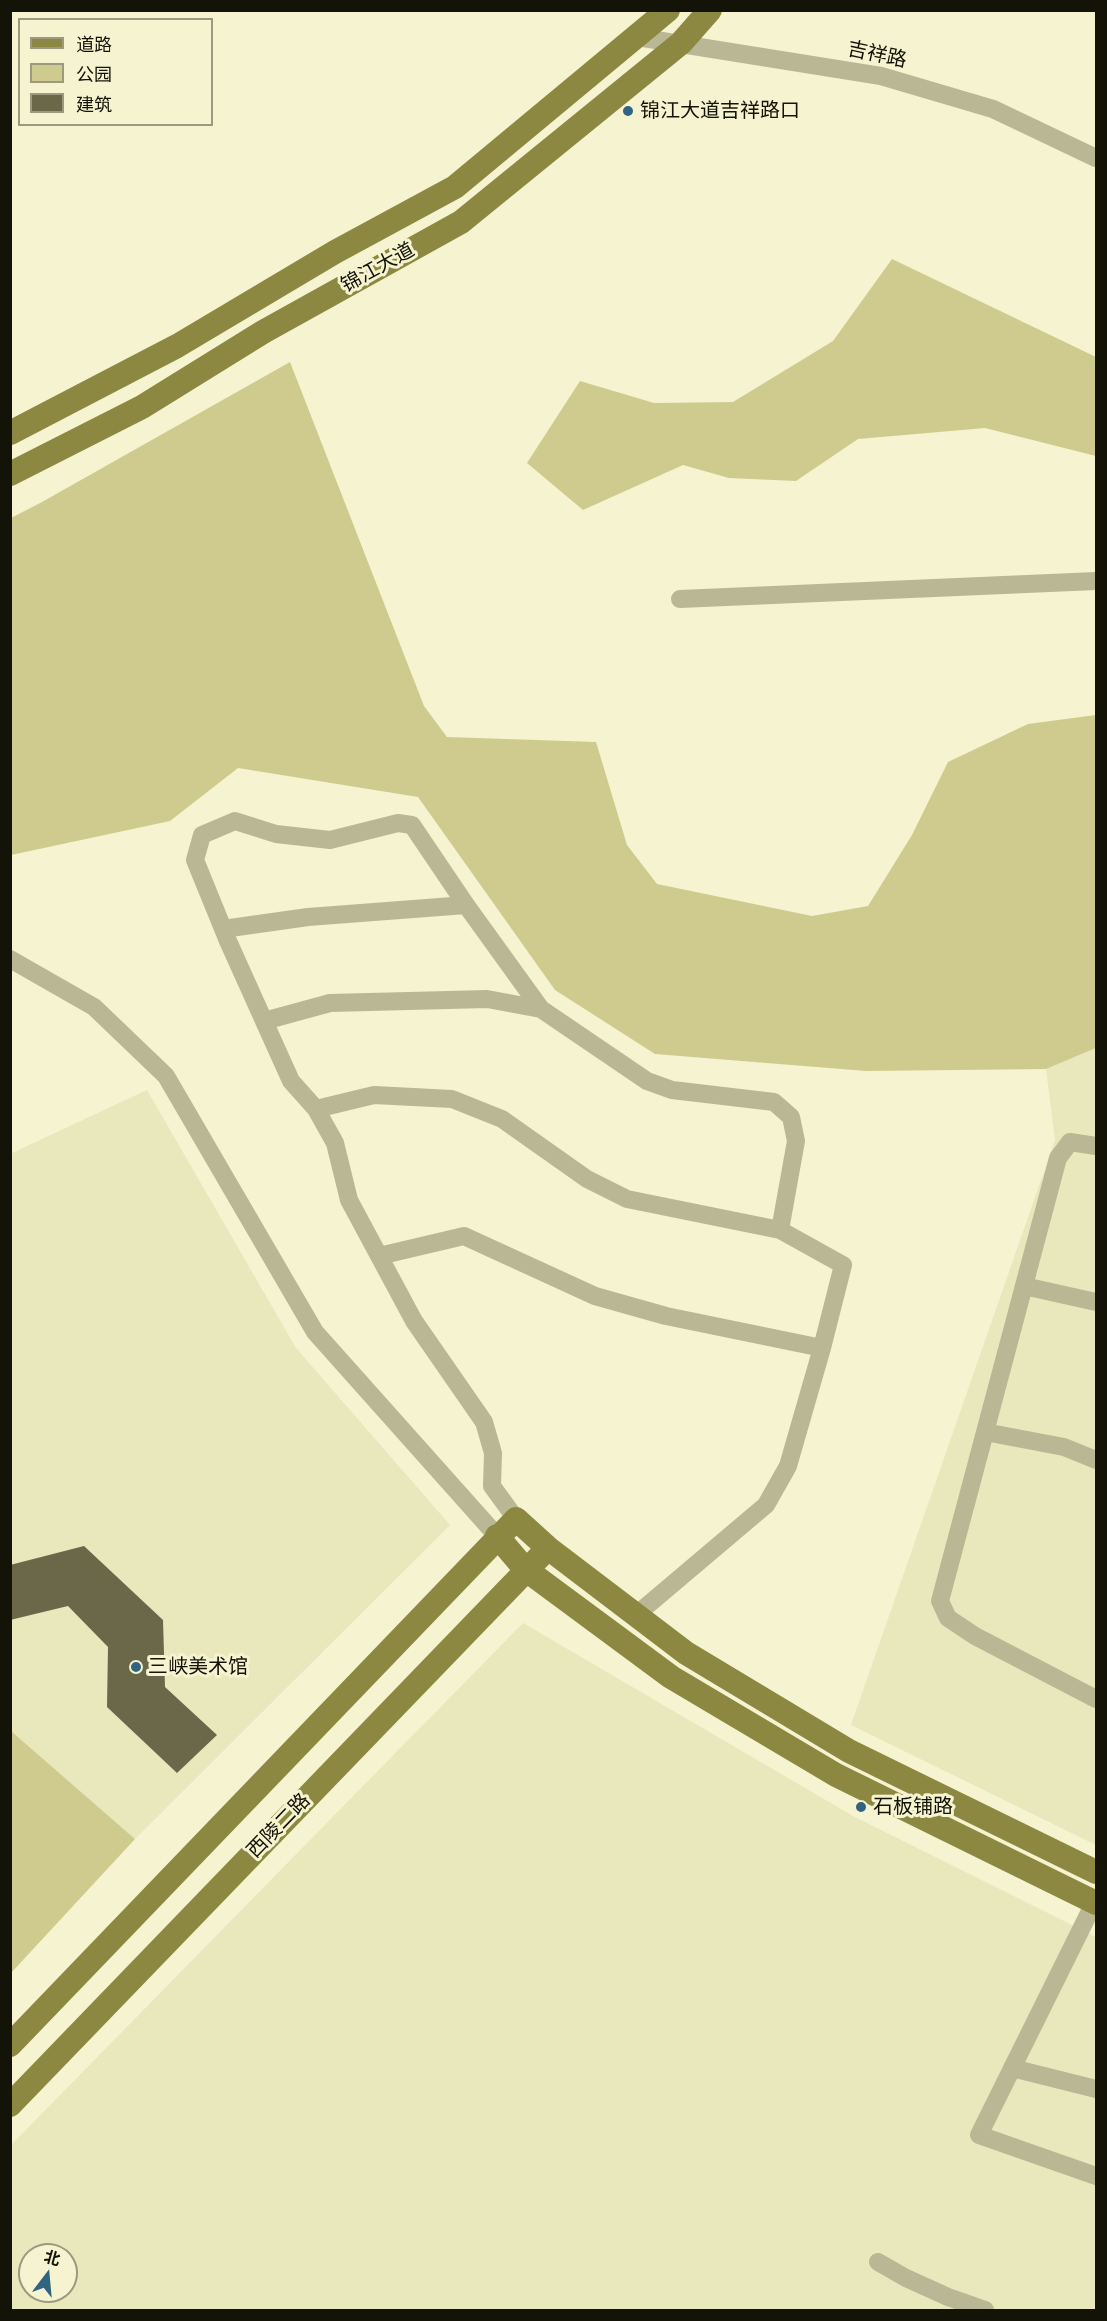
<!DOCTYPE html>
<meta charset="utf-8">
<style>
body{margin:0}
#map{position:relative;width:1107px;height:2321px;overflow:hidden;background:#f5f3d0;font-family:"IBM Plex Sans","Noto Sans SC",sans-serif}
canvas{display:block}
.frame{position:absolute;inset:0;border:12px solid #141307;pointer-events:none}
.legend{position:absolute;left:18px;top:18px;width:195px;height:108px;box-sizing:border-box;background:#f5f3d0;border:2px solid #9b9980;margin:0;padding:8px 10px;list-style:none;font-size:18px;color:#141307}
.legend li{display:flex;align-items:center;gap:12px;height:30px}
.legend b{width:30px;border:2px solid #9b9980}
.north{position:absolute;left:18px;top:2243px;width:60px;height:60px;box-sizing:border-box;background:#f5f3d0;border:2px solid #9b9980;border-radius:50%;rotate:16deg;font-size:16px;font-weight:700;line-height:24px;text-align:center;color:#141307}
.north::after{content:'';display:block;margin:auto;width:21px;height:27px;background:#306581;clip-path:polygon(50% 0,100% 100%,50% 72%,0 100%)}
</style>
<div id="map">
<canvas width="1107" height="2321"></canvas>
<div class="frame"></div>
<ul class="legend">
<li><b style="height:8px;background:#8d8841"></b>道路</li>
<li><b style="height:16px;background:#cfcb8e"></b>公园</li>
<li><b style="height:16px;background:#6a6849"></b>建筑</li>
</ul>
<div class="north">北</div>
</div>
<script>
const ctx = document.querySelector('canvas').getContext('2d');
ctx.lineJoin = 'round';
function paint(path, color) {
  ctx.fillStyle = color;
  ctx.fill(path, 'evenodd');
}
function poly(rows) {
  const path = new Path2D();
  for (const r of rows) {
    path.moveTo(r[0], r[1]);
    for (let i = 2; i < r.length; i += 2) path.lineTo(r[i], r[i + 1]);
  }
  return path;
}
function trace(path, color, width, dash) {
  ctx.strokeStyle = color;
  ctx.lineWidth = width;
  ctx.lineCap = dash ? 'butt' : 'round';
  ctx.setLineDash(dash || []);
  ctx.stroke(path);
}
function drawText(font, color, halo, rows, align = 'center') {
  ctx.font = font + ' "IBM Plex Sans","Noto Sans SC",sans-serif';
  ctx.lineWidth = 6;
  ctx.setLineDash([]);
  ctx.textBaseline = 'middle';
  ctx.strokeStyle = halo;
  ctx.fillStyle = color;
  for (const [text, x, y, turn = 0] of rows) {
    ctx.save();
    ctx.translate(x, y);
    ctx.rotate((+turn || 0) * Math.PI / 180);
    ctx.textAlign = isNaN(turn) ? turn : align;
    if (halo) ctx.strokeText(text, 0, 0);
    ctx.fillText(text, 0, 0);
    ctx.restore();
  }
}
paint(poly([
 [1096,1048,1096,1845,851,1725,1055,1140,1046,1069],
 [147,1090,296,1348,450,1525,135,1839,11,1731,10,1154],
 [523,1623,853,1816,1096,1937,1096,2310,11,2310,11,2145],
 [30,2255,66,2255,66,2291,30,2291]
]), '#e9e7bc');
paint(poly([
 [892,259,1096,357,1096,456,985,428,858,439,796,481,729,478,683,465,583,510,527,463,580,381,654,403,733,402,833,341],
 [290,362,424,706,447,737,596,742,627,845,657,884,812,916,868,906,912,835,948,762,1028,724,1096,715,1096,1048,1046,1069,866,1071,655,1054,555,990,418,797,238,768,170,821,11,855,11,518,42,502],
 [11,1731,135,1839,11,1973]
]), '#cfcb8e');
paint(poly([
 [84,1546,163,1620,165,1687,217,1735,177,1773,107,1707,108,1647,68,1606,10,1620,10,1565]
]), '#6a6849');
trace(poly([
 [637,37,881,76,993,109,1096,158],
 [680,599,1096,581],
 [466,905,412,825,398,823,330,840,276,834,235,821,202,835,195,860,228,941,291,1081,316,1109,335,1143,349,1200,414,1321,484,1422,493,1453,492,1486,516,1519],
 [223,929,308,917,466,905,541,1009],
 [10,959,94,1007,166,1076,315,1332,497,1536],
 [264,1021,330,1003,487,999,541,1009,647,1081,672,1090,774,1102,791,1117,796,1141,780,1230],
 [316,1109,374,1095,452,1099,502,1119,587,1179,627,1199,780,1230,843,1265,822,1348],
 [1096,1146,1070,1142,1058,1158,940,1601,948,1618,975,1636,1096,1699],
 [379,1256,464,1236,595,1296,666,1316,822,1348,788,1466,766,1505,636,1615],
 [1024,1286,1096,1302],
 [985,1432,1064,1447,1096,1460],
 [1096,1899,979,2135,1096,2176],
 [1012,2068,1096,2089],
 [878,2262,906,2278,948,2297,985,2310]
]), '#bab894', 18);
trace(poly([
 [10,433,177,346,335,252,455,187,668,10],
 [10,474,142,407,263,332,461,222,681,43,710,10],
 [497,1536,525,1569,671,1677,836,1775,1096,1903],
 [10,2045,516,1519,548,1548,686,1653,849,1751,1096,1872],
 [10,2105,548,1548]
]), '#8d8841', 24);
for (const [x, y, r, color] of [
 [628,111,6,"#306581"],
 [136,1667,6,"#306581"],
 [861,1807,6,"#306581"]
]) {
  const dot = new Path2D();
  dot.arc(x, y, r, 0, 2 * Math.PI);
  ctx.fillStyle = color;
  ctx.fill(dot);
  trace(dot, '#f5f3d0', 2);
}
drawText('20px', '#141307', '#f5f3d0', [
 ["吉祥路",877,55,12],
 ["锦江大道",378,268,-29],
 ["西陵二路",279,1826,-46]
]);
drawText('20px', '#141307', '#f5f3d0', [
 ["锦江大道吉祥路口",640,111],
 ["三峡美术馆",148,1667],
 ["石板铺路",873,1807]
], 'left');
</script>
